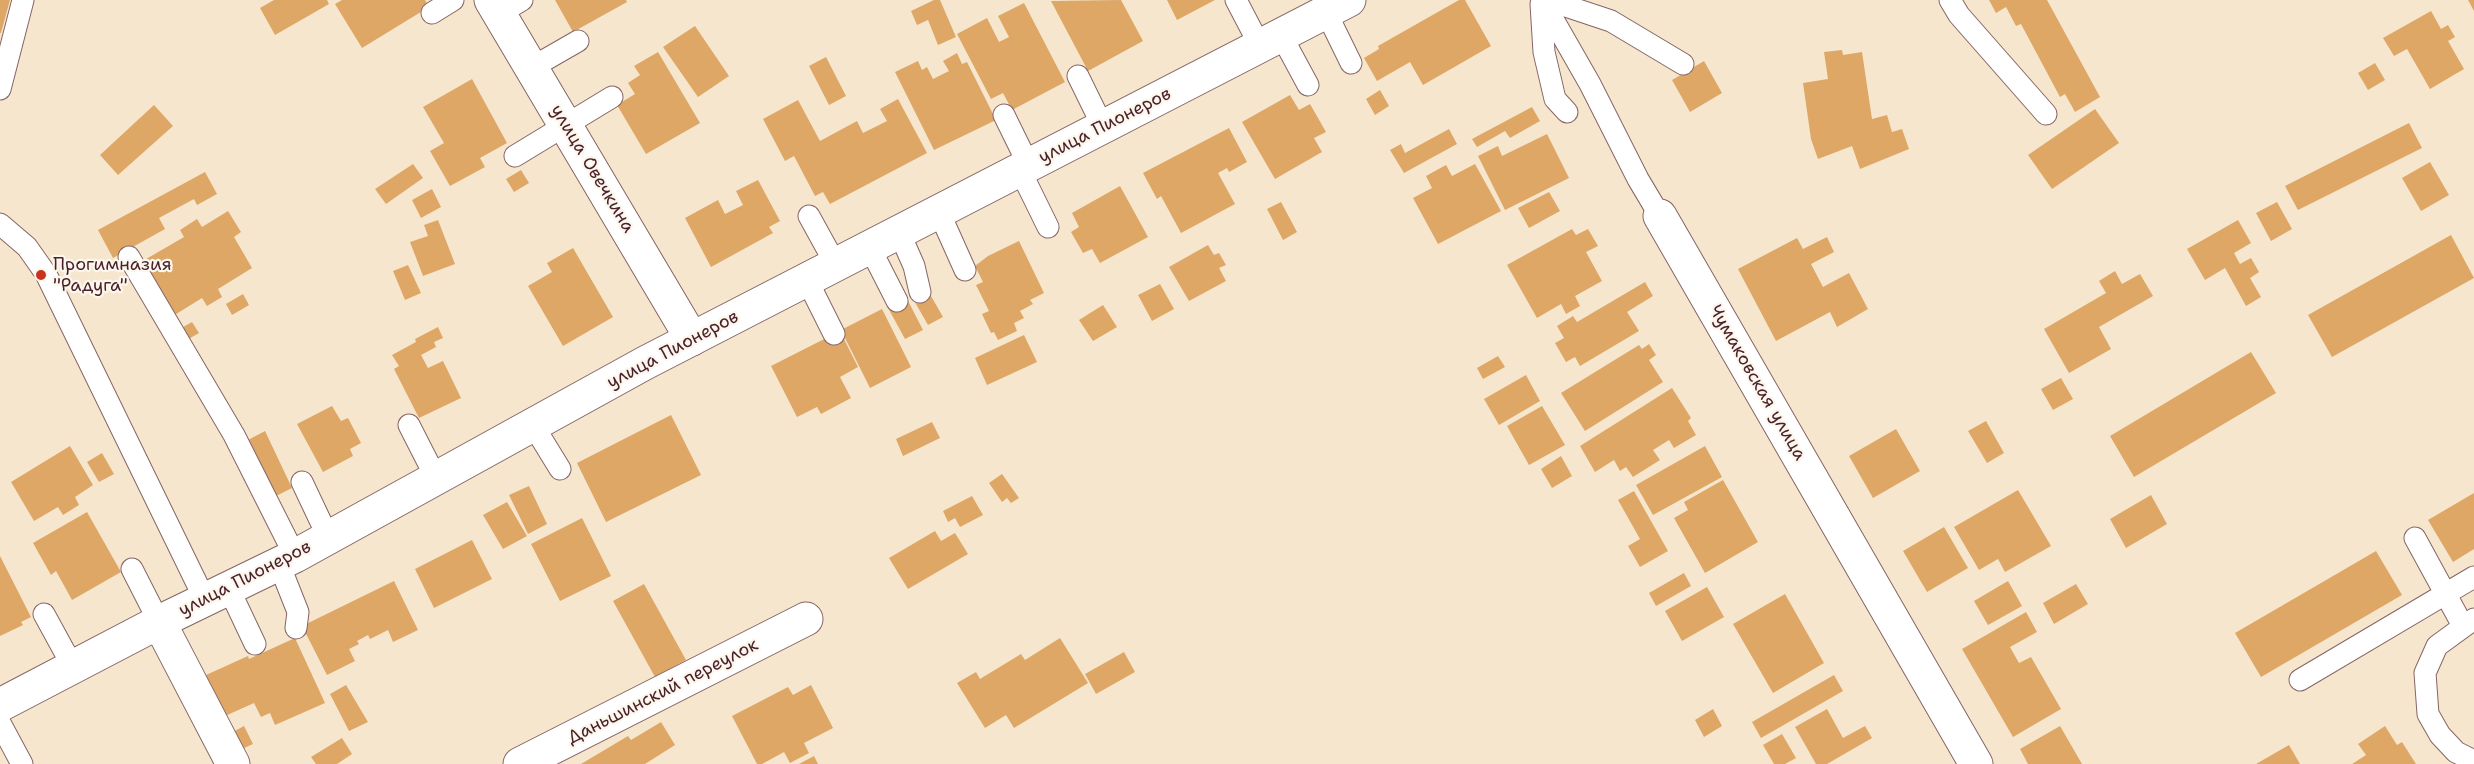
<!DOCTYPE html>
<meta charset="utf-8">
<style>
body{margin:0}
canvas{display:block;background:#f6e6ce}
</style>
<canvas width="2474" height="764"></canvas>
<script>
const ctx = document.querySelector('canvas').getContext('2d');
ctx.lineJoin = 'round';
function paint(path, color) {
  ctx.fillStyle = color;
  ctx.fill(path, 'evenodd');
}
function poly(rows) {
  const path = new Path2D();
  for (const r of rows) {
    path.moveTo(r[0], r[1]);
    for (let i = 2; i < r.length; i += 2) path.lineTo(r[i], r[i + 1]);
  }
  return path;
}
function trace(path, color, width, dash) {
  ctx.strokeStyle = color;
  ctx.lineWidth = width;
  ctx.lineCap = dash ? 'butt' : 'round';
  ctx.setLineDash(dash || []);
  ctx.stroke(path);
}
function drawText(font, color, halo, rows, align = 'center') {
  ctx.font = font + ' "Shantell Sans",sans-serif';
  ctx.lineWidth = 4.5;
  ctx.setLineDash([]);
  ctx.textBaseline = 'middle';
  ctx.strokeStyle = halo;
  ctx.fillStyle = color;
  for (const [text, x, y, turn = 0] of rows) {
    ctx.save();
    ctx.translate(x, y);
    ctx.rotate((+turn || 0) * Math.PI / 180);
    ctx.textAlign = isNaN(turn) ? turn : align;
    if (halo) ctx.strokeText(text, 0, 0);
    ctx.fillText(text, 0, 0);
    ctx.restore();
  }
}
paint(poly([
 [0,0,10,0,1,33,0,33],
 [274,0,327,0,329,4,275,35,260,8],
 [342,0,425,0,429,7,362,48,335,4],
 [555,0,626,0,627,2,573,32],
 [934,0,940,0,956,37,938,45,928,20,917,25,911,11],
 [1121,0,1143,41,1088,71,1051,1],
 [1167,0,1215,0,1177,20],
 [1459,0,1465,0,1491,46,1423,85,1410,62,1377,81,1364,58,1379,49,1378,46],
 [1989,0,2047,0,2100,97,2075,112,2065,94,2060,97,2021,24,2016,26,2006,7,1996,13],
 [2468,0,2474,0,2474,11],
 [1024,3,1065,82,1012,110,1003,93,991,99,957,34,987,18,999,42,1009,37,998,16],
 [2431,11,2441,29,2448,25,2455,37,2448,41,2464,69,2430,89,2407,49,2394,56,2383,38],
 [695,26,729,76,698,97,663,47],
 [1842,50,1843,55,1862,52,1872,119,1887,115,1892,132,1902,129,1909,149,1860,169,1852,146,1818,159,1811,139,1803,83,1828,79,1824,52],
 [658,52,700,123,646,154,617,105,635,94,628,83,640,75,634,66],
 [957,53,962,64,967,62,996,120,934,150,895,72,918,61,922,70,927,67,933,79,949,71,943,61],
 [826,57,846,96,829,105,809,66],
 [1704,61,1722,93,1690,112,1672,80],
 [2375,63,2385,80,2368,90,2358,73],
 [472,79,507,143,480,158,485,167,450,186,430,151,444,143,423,107],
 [1380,90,1389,106,1375,115,1366,99],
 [1290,95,1299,110,1310,104,1326,132,1314,138,1322,152,1275,179,1242,122],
 [898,99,927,153,830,204,823,192,815,196,794,156,785,161,763,119,798,100,820,141,857,121,863,133,887,121,880,109],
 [154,105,173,126,118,175,100,155],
 [1532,107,1540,121,1510,138,1505,131,1477,147,1472,139],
 [2095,109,2119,143,2052,189,2028,155],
 [2409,123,2422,148,2298,210,2285,186],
 [1229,128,1247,162,1229,172,1227,168,1218,173,1235,204,1181,233,1161,196,1157,199,1143,173],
 [1449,129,1457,144,1404,173,1390,150,1401,144,1405,153],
 [1547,134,1569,178,1505,210,1478,156,1498,146,1502,156],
 [2430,162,2449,195,2421,211,2402,178],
 [413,164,423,178,386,204,375,189],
 [1475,164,1501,211,1438,244,1413,198,1432,188,1426,176,1446,165,1452,176],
 [521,170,529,183,514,192,506,179],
 [205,172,217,194,197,205,194,199,159,218,165,229,113,258,98,230],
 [758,180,780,221,769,227,773,233,711,267,685,218,718,200,725,214,743,205,736,191],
 [1120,186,1148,237,1100,263,1092,249,1083,253,1071,232,1079,227,1072,213],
 [432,189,441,207,421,218,412,200],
 [1549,192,1560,211,1529,228,1518,208],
 [1281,202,1297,232,1283,240,1267,209],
 [2277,202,2292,229,2271,241,2256,213],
 [228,211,241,232,234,237,252,268,218,289,222,297,207,306,202,298,173,316,141,262,184,237,180,230,197,219,202,227],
 [438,220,455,264,423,276,410,242,428,236,424,225],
 [2238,220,2251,243,2234,253,2240,264,2251,258,2259,272,2250,278,2261,297,2246,306,2225,268,2205,280,2187,249],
 [1572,229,1576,235,1588,229,1598,246,1586,252,1602,281,1575,296,1580,306,1566,314,1561,304,1537,318,1507,265],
 [2451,235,2474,278,2332,357,2308,315],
 [1827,237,1834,252,1811,264,1823,287,1849,273,1868,309,1837,327,1830,312,1776,341,1738,269,1797,238,1803,249],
 [1019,241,1044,293,1030,300,1033,304,1020,311,1024,318,1014,323,1017,331,998,340,994,332,991,333,982,314,989,311,976,285,983,282,975,266,988,256],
 [1208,245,1214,255,1219,253,1226,265,1219,268,1226,281,1189,301,1169,267],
 [573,248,613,317,563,346,528,286,552,272,547,263],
 [408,265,421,293,405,300,393,271],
 [2115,271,2122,284,2140,274,2153,296,2099,327,2111,349,2069,373,2044,329,2106,293,2099,281],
 [1645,282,1653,296,1627,312,1639,331,1580,366,1575,357,1566,362,1555,343,1564,338,1557,326,1573,316,1577,322],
 [1160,284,1174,309,1152,321,1138,295],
 [927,289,943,317,928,325,912,297],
 [243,294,249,305,232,315,226,304],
 [906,297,923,330,905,339,887,306],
 [1103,305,1117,327,1093,341,1079,320],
 [882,309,911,367,870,388,841,330],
 [192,322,199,333,185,341,178,330],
 [438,327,443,338,434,342,436,347,421,355,428,368,443,361,461,398,419,418,394,369,399,366,392,355,416,342,415,339],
 [840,331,858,367,840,377,851,398,821,414,817,407,797,417,771,366],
 [1024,335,1037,362,987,385,975,358],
 [1649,344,1656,355,1649,360,1663,382,1585,431,1561,393,1639,345,1642,349],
 [2251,352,2276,393,2134,477,2110,436],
 [1498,356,1505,367,1483,379,1477,368],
 [1526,375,1540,401,1499,425,1484,399],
 [2061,378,2073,399,2053,410,2041,389],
 [1672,388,1691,418,1688,421,1696,435,1674,448,1669,440,1653,450,1660,460,1633,477,1626,467,1620,471,1614,460,1595,472,1580,446],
 [332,406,341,421,348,418,361,443,350,449,353,456,323,472,297,424],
 [1542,406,1565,445,1529,465,1507,426],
 [671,415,701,475,606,522,577,463],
 [1986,421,2004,453,1987,463,1968,431],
 [932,422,940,438,903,456,896,439],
 [1896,429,1920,471,1873,498,1849,456],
 [265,431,292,488,276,496,246,441],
 [70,446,93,485,75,497,79,505,63,515,58,507,34,521,11,482],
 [1705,446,1722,477,1653,515,1636,485],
 [102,453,114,474,99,482,87,462],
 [1561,456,1572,476,1552,488,1541,469],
 [1002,474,1019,498,1011,503,1007,498,1002,502,989,483],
 [1723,480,1758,542,1705,573,1674,518,1688,510,1684,502],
 [529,486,547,524,528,534,509,495],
 [2018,490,2051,546,2005,572,1998,559,1979,570,1954,527],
 [1634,491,1668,551,1640,567,1628,546,1640,539,1618,500],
 [2474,493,2474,549,2453,562,2428,520],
 [2151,495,2167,524,2126,548,2110,519],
 [972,496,983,515,960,527,955,518,948,522,943,511],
 [507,502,527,536,503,549,483,515],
 [87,512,121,572,72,600,56,571,51,575,33,543],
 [582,518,611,576,560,601,531,544],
 [1944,527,1968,568,1927,592,1903,551],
 [935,531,941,541,955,533,968,554,908,589,889,558],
 [472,540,492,579,434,608,415,569],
 [2376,551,2402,595,2261,677,2235,633],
 [0,556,31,617,21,622,23,625,0,636],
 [1684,573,1691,586,1656,606,1649,593],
 [394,581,418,630,393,642,388,630,370,639,368,635,357,641,359,644,349,649,355,661,327,675,302,626],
 [2008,581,2022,606,1988,625,1974,601],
 [644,584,686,660,655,677,613,601],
 [2076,584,2088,604,2054,624,2043,603],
 [1707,587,1724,617,1682,641,1665,611],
 [1785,594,1824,663,1773,693,1733,624],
 [2026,612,2037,632,2010,647,2019,663,2031,657,2061,709,2013,737,1962,649],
 [295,638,325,703,275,725,270,713,261,717,254,703,225,716,206,675,248,656,249,659],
 [1060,638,1088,683,1014,728,1006,715,985,728,957,683,976,672,980,679,1021,654,1025,660],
 [1124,652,1135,672,1096,694,1085,674],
 [1834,675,1843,691,1761,738,1752,722],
 [346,685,368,722,349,731,330,694],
 [811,685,833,728,804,743,809,753,790,763,784,752,762,764,757,764,732,716,788,687,793,695],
 [1713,709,1722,726,1704,737,1695,720],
 [1827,709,1843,738,1865,726,1872,738,1827,764,1816,764,1795,727],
 [661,722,675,745,645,764,581,764,628,736,631,740],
 [244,726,253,744,242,749,233,732],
 [2060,726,2082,764,2028,764,2020,749],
 [2385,726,2397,745,2402,742,2416,764,2352,764,2366,755,2358,744],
 [1782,734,1796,758,1785,764,1774,764,1763,745],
 [342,738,352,754,337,764,316,764,311,757],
 [2289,745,2300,764,2256,764],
 [814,756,818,764,799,764]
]), '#dea766');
const service = poly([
 [1236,0,1260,46],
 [1542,0,1590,84,1638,179,1660,216],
 [1548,0,1611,21,1683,64],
 [1950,0,1959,15,2046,114],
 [1541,4,1544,52,1555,99,1567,112],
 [1326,12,1351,63],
 [432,13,453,0],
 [499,14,522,0],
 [1281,35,1308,85],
 [531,68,578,41],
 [1078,76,1103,127],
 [0,89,23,0],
 [1004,115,1029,166],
 [515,156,612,97],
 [1020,170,1048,227],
 [939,212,965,270],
 [809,216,836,265],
 [0,224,27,247,46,274,205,600],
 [899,232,914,266,920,292],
 [870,248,897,301],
 [129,257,234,435,295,556],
 [807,280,834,334],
 [409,425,436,478],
 [533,425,560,469],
 [302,482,328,537],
 [2415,538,2463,626],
 [279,564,298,612,296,628],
 [132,569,159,622],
 [229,589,255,644],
 [44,614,73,667],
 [2474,619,2437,646,2425,673,2428,714,2440,735,2456,752,2474,761],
 [2300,680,2474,577],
 [0,723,22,764]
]);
const minor = poly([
 [491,0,692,339],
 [1660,216,1976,764],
 [159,622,233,764],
 [520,764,806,619]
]);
const tertiary = poly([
 [0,705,159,622,295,556,645,363,1349,0]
]);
trace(service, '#866564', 23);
trace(minor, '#866564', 35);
trace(tertiary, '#866564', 35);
trace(service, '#fff', 21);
trace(minor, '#fff', 33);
trace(tertiary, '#fff', 33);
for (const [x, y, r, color] of [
 [41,275,6,"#c8321e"]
]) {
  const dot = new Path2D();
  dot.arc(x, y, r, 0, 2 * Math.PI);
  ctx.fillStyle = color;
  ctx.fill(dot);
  trace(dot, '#fbf7ec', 2);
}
drawText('18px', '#4a1f2b', '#fbf7ec', [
 ["улица Пионеров",1105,126,-27],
 ["улица Овечкина",592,169,59],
 ["улица Пионеров",673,350,-28],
 ["Чумаковская улица",1757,383,60],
 ["улица Пионеров",245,579,-27],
 ["Даньшинский переулок",663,692,-27]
]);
drawText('18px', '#4a1f2b', '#fbf7ec', [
 ["Прогимназия",53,265],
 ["\"Радуга\"",53,286]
], 'left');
</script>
